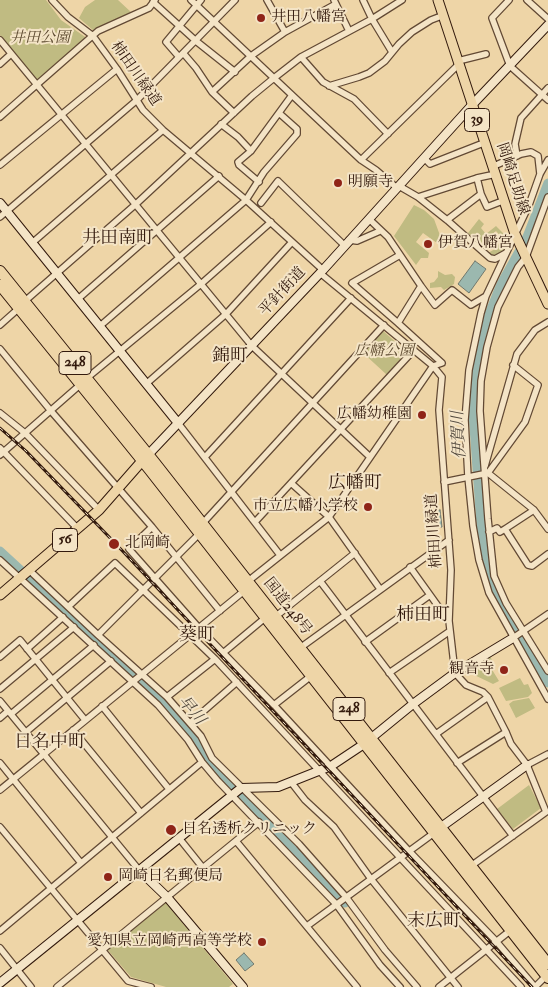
<!DOCTYPE html>
<meta charset="utf-8">
<style>
body{margin:0}
canvas{display:block;background:#eed5a7}
</style>
<canvas width="548" height="987"></canvas>
<script>
const ctx = document.querySelector('canvas').getContext('2d');
ctx.lineJoin = 'round';
function paint(path, color) {
  ctx.fillStyle = color;
  ctx.fill(path, 'evenodd');
}
function poly(rows) {
  const path = new Path2D();
  for (const r of rows) {
    path.moveTo(r[0], r[1]);
    for (let i = 2; i < r.length; i += 2) path.lineTo(r[i], r[i + 1]);
  }
  return path;
}
function trace(path, color, width, dash) {
  ctx.strokeStyle = color;
  ctx.lineWidth = width;
  ctx.lineCap = dash ? 'butt' : 'round';
  ctx.setLineDash(dash || []);
  ctx.stroke(path);
}
function drawText(font, color, halo, rows, align = 'center') {
  ctx.font = font + ' "IM FELL Double Pica","Noto Serif JP",serif';
  ctx.lineWidth = 4;
  ctx.setLineDash([]);
  ctx.textBaseline = 'middle';
  ctx.strokeStyle = halo;
  ctx.fillStyle = color;
  for (const [text, x, y, turn = 0] of rows) {
    ctx.save();
    ctx.translate(x, y);
    ctx.rotate((+turn || 0) * Math.PI / 180);
    ctx.textAlign = isNaN(turn) ? turn : align;
    if (halo) ctx.strokeText(text, 0, 0);
    ctx.fillText(text, 0, 0);
    ctx.restore();
  }
}
paint(poly([
 [0,0,46,0,61,20,88,39,38,81,0,35],
 [95,0,118,0,132,13,94,31,79,18,85,7],
 [414,205,424,210,434,219,442,241,437,243,423,233,416,242,429,253,428,258,421,258,416,265,394,236],
 [479,219,484,224,481,228,486,234,496,226,510,240,504,251,492,256,488,253,495,249,503,239,496,231,480,244,468,233],
 [438,271,445,275,452,274,455,277,454,284,444,290,441,287,430,288,430,283,434,282,438,277],
 [382,330,407,352,387,375,362,352],
 [490,656,493,662,491,663,493,667,491,668,499,681,493,684,466,671],
 [520,678,524,685,528,684,532,693,528,697,506,701,499,688],
 [529,698,535,708,516,718,509,704,513,701],
 [529,785,541,808,513,829,497,809],
 [165,902,233,984,229,987,166,987,131,977,107,949]
]), '#c0bb82');
const water = poly([
 [475,261,486,269,469,293,458,284,475,261],
 [440,510,442,527,433,528,431,511,440,510],
 [244,953,254,964,245,971,236,960,244,953]
]);
paint(water, '#9bb8af');
trace(water, '#71796e', 1);
trace(poly([
 [548,183,527,237,501,284,489,314,476,372,473,413,481,525,487,567,492,587,502,607,548,683],
 [0,551,162,700,193,735,204,759,345,903]
]), '#9bb8af', 9);
const street = poly([
 [52,0,68,17,93,36,117,69,143,110,163,130,246,200,323,270],
 [191,0,361,160,376,170,397,188],
 [267,0,285,32,336,4],
 [334,0,349,31],
 [363,0,372,19,392,52],
 [509,0,492,18,510,66,548,100],
 [527,0,548,19],
 [153,2,196,41,235,72],
 [0,40,252,346,370,457],
 [184,54,196,68,212,92,234,113],
 [179,57,166,42,201,0],
 [301,57,323,82,354,99,388,134],
 [458,61,486,54],
 [0,64,11,54],
 [329,86,359,77,369,73,385,61,399,44,412,32,431,20,444,15],
 [212,92,251,56,285,32],
 [0,117,98,31,149,8,155,0],
 [221,124,238,137,251,151],
 [517,156,515,144,521,118,548,88],
 [425,159,430,164,486,142],
 [361,160,459,64],
 [548,160,540,174,529,205,486,296,481,313,469,370,465,420,468,477,473,526,479,560,489,593,548,699],
 [0,165,117,69],
 [494,166,521,154,531,152,538,156,540,174],
 [477,178,481,194],
 [259,182,239,165,238,162,251,151,292,95],
 [399,186,418,197,447,220,490,258,495,259,506,253],
 [418,197,477,178,496,174],
 [548,197,526,257,518,267,498,307,487,347,481,381,480,411,488,519,494,576,506,603,548,671],
 [261,203,278,181,344,245],
 [0,217,137,100,235,0],
 [447,220,481,194,487,207,505,200],
 [349,240,357,241,380,231],
 [32,243,163,130],
 [320,273,433,366,442,377,439,410,451,570,449,621,455,673,466,685,483,692,488,697,506,732,511,744,527,765,546,812,471,866],
 [421,286,435,305,452,290,471,305,486,296],
 [78,299,219,176],
 [25,301,136,204,252,96,274,78,301,57,372,19,402,0],
 [398,323,352,283,400,255],
 [0,325,18,309],
 [100,326,246,200,264,172,297,134,297,129,279,113],
 [0,349,51,411,152,527,220,611],
 [87,378,201,284,271,222],
 [146,384,226,314,292,242],
 [0,413,25,433,99,510],
 [178,423,280,555],
 [0,448,78,529],
 [0,455,81,384],
 [205,457,351,298],
 [485,466,517,354,535,330,548,322],
 [488,473,534,510,548,529],
 [444,482,488,473,525,422,538,385,513,365],
 [291,483,329,517,380,589],
 [534,510,505,529,528,565,532,566,548,554],
 [255,522,414,350],
 [202,524,384,325],
 [152,527,129,549,199,628,274,705,409,851,496,941,535,987],
 [489,532,497,528,500,532,505,529],
 [0,560,158,705,188,740,202,762,218,781,336,904,380,965,400,987],
 [410,567,448,620],
 [29,570,98,635,167,697,201,736,212,758,299,844,346,897,385,950,417,987],
 [320,581,513,836],
 [247,582,329,517,433,366,442,363,398,323,421,286,388,237,369,219],
 [69,606,115,563,215,659,521,987],
 [275,617,355,553],
 [98,635,199,534],
 [513,638,548,614],
 [365,642,430,595],
 [300,648,449,540],
 [27,649,63,617],
 [223,653,265,618],
 [0,657,20,640,85,720],
 [389,673,450,631],
 [0,689,74,627],
 [167,697,215,659],
 [0,701,139,870],
 [274,705,311,676],
 [102,706,169,789],
 [11,714,94,645],
 [0,718,8,711],
 [190,723,237,682],
 [73,730,141,813],
 [26,732,111,661],
 [436,734,488,697],
 [0,763,81,863],
 [457,763,506,732],
 [527,765,548,754],
 [291,782,305,800,334,827,371,879,458,987],
 [0,790,244,591],
 [0,827,128,981,151,987],
 [179,838,203,868],
 [236,841,357,987],
 [307,926,434,833],
 [0,931,202,762],
 [0,948,31,987],
 [57,987,259,822],
 [439,987,511,930],
 [535,987,546,976]
]);
const secondary = poly([
 [0,203,178,423],
 [146,457,323,270,472,105,548,25],
 [437,830,527,765],
 [139,870,167,897,243,987],
 [0,983,241,788,278,787,331,766,364,744,413,704,455,673,513,638]
]);
const primary = poly([
 [438,0,515,234,548,304],
 [0,595,99,510,142,461]
]);
const highway = poly([
 [0,271,155,463,548,964],
 [0,285,149,469,548,978]
]);
trace(street, '#624934', 8);
trace(secondary, '#331a0d', 10);
trace(primary, '#331a0d', 11);
trace(highway, '#331a0d', 12);
trace(street, '#f4e4c6', 5.5);
trace(secondary, '#f4e4c6', 8);
trace(primary, '#eed5a7', 9);
trace(highway, '#eed5a7', 10);
const rail = poly([
 [0,428,26,451,115,543,532,987]
]);
trace(rail, '#331a0d', 3);
trace(rail, '#f4e4c6', 1, [4]);
for (const [x, y, r, color] of [
 [261,18,5,"#8f2418"],
 [338,183,5,"#8f2418"],
 [428,244,5,"#8f2418"],
 [422,415,5,"#8f2418"],
 [368,507,5,"#8f2418"],
 [114,544,6,"#8f2418"],
 [504,670,5,"#8f2418"],
 [171,830,6,"#8f2418"],
 [108,877,5,"#8f2418"],
 [262,942,5,"#8f2418"]
]) {
  const dot = new Path2D();
  dot.arc(x, y, r, 0, 2 * Math.PI);
  ctx.fillStyle = color;
  ctx.fill(dot);
  trace(dot, '#f4e4c6', 2);
}
for (const [x, y, w] of [
 [477,120,25],
 [75,363,32],
 [65,540,25],
 [349,709,32]
]) {
  const box = new Path2D();
  box.roundRect(x - w / 2, y - 11.5, w, 23, 4);
  ctx.fillStyle = '#f4e4c6';
  ctx.fill(box);
  trace(box, '#331a0d', 1);
}
drawText('bold 14px', '#331a0d', null, [
 ["39",477,120],
 ["248",75,363],
 ["56",65,540],
 ["248",349,709]
]);
drawText('15px', '#331a0d', '#f4e4c6', [
 ["井田八幡宮",271,18],
 ["明願寺",348,183],
 ["伊賀八幡宮",438,244],
 ["広幡幼稚園",412,415,"right"],
 ["市立広幡小学校",358,507,"right"],
 ["北岡崎",125,544],
 ["観音寺",494,670,"right"],
 ["日名透析クリニック",182,830],
 ["岡崎日名郵便局",118,877],
 ["愛知県立岡崎西高等学校",252,942,"right"]
], 'left');
drawText('italic 15px', '#5d4a30', '#f4e4c6', [
 ["井田公園",40,39],
 ["広幡公園",384,352]
]);
drawText('15px', '#331a0d', '#f4e4c6', [
 ["柿田川緑道",135,74,55],
 ["岡崎足助線",512,179,72],
 ["平針街道",283,292,-47],
 ["柿田川緑道",435,531,-94],
 ["国道248号",287,607,52]
]);
drawText('italic 16px', '#52493e', '#f4e4c6', [
 ["伊賀川",460,435,-93],
 ["早川",191,711,50]
]);
drawText('18px', '#331a0d', '#f4e4c6', [
 ["井田南町",118,239],
 ["錦町",230,357],
 ["広幡町",355,484],
 ["柿田町",423,616],
 ["葵町",197,636],
 ["日名中町",50,743],
 ["末広町",434,922]
]);
</script>
